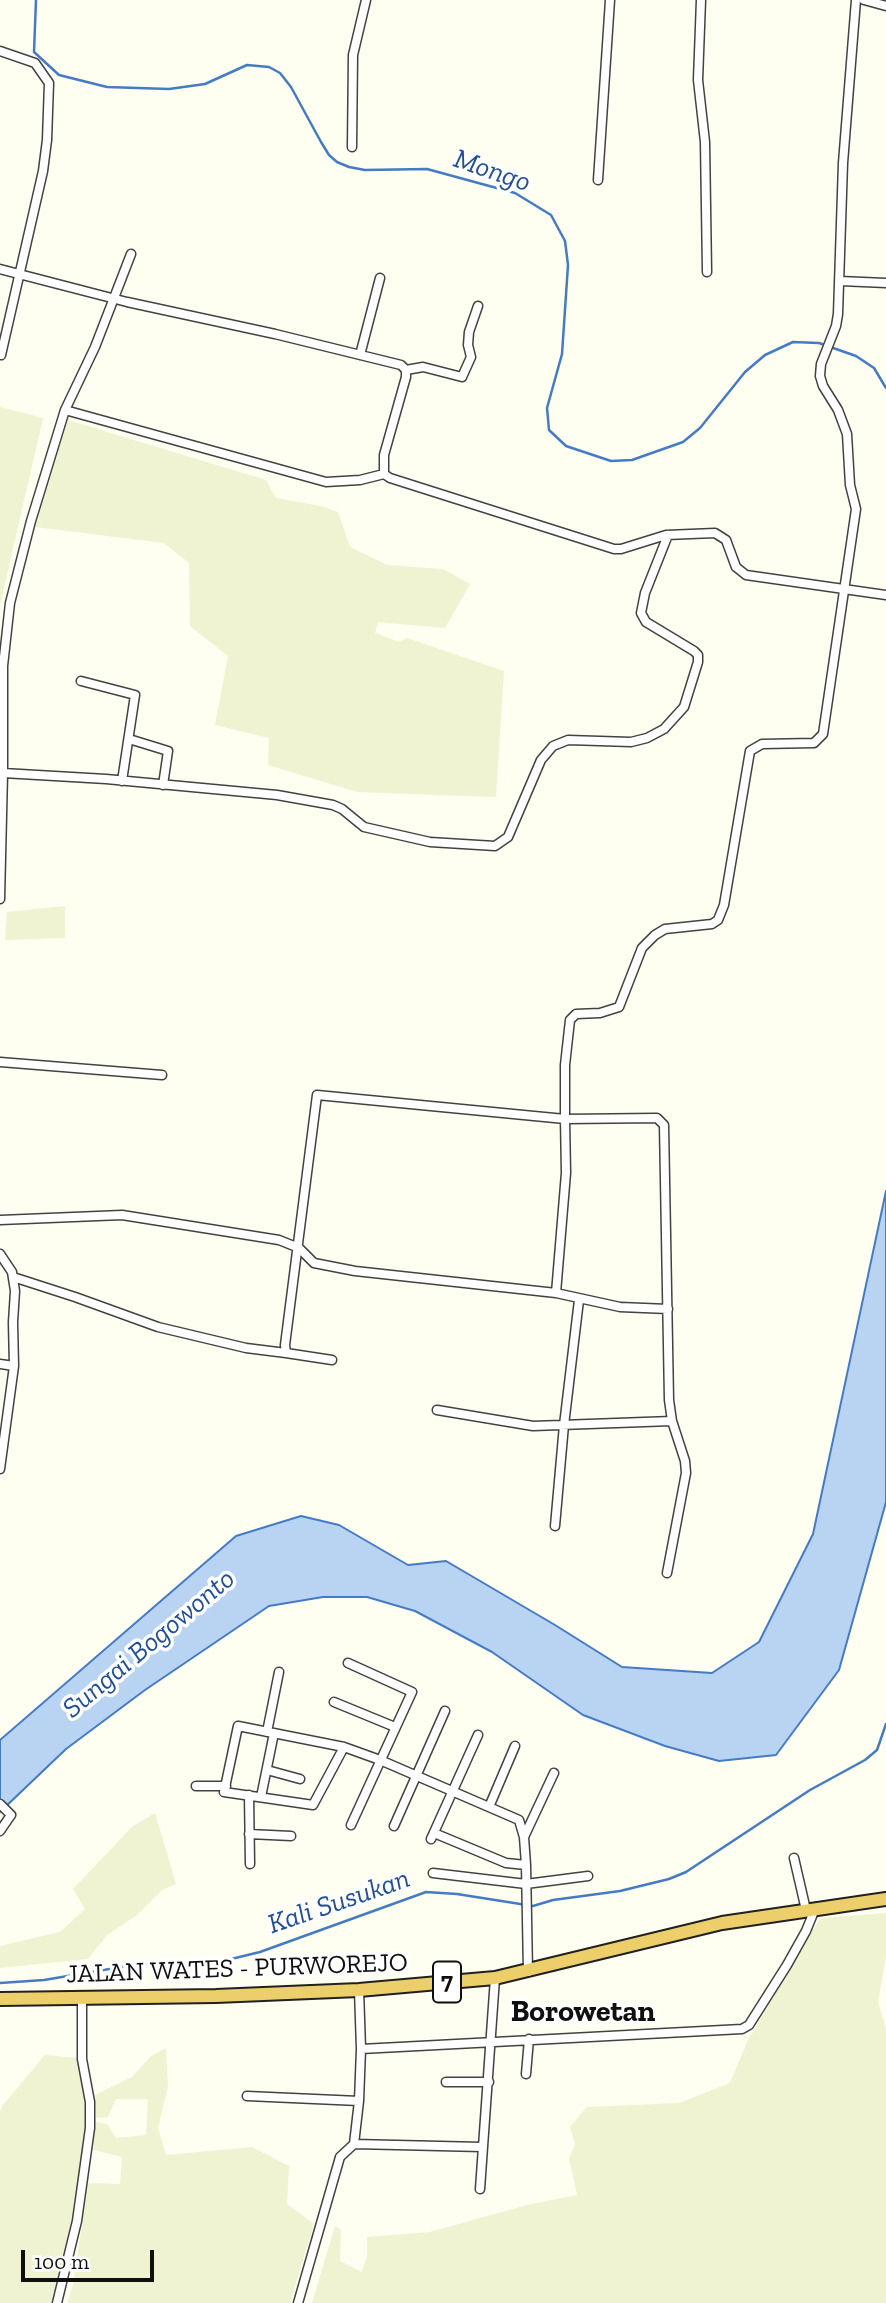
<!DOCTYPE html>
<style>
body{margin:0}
#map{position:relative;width:886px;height:2303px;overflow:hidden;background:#fefef1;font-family:"Zilla Slab",serif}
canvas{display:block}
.scale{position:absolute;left:21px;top:2250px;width:133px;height:32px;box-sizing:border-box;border:4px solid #0f0f0f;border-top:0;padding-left:9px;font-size:21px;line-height:24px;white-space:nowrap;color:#0f0f0f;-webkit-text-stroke:5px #fff;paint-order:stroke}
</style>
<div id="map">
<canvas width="886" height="2303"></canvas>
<div class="scale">100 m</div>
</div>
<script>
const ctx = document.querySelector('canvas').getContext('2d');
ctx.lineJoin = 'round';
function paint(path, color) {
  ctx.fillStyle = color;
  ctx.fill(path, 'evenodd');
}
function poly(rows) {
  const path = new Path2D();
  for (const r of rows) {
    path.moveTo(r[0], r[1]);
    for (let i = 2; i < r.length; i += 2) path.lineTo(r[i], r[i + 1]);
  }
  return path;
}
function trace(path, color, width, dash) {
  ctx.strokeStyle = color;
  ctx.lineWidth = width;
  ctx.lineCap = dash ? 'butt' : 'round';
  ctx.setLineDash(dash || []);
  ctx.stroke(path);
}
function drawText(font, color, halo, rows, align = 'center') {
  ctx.font = font + ' "Zilla Slab",serif';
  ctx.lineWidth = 7;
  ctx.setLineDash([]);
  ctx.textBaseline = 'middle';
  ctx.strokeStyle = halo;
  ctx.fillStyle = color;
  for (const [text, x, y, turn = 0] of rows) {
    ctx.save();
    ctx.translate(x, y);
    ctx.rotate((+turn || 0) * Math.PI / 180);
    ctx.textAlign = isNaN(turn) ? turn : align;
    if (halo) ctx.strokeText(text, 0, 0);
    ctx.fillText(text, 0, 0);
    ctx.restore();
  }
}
paint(poly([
 [0,407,43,418,0,605],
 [68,420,266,480,276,498,320,506,338,512,350,547,387,565,443,569,470,584,445,628,378,622,375,633,399,642,407,638,504,671,496,797,357,792,268,765,269,738,215,725,228,656,190,626,189,563,164,543,35,527],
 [65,906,65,938,5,940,7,912],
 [155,1813,176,1884,162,1890,137,1915,107,1935,88,1959,0,1968,0,1946,60,1932,85,1909,73,1889,133,1826],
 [886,1913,886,1956,878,2002,886,2028,886,2303,312,2303,335,2226,341,2230,340,2261,362,2272,367,2256,367,2237,430,2232,527,2205,577,2195,569,2159,575,2144,570,2127,587,2107,679,2103,730,2083,748,2040,820,1918],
 [166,2048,168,2086,158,2128,166,2155,252,2147,289,2166,287,2204,314,2224,290,2303,67,2303,73,2285,88,2183,120,2184,122,2157,93,2150,96,2122,107,2124,116,2138,146,2135,148,2099,116,2099,108,2117,96,2118,95,2095,132,2077,150,2057],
 [45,2055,77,2058,87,2104,87,2126,74,2214,53,2303,0,2303,0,2112,2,2106]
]), '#f0f3d2');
const water = poly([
 [886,1191,886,1502,839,1670,776,1755,719,1761,665,1746,583,1715,492,1652,415,1611,367,1597,323,1597,269,1606,145,1690,66,1749,0,1812,0,1740,236,1536,301,1516,339,1525,408,1565,446,1561,555,1625,622,1667,712,1673,759,1642,813,1534,886,1191]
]);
paint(water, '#b9d3f2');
trace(water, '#457bc4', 2);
trace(poly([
 [36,0,34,52,59,75,107,87,169,89,205,84,247,65,269,67,280,73,291,87,321,142,329,155,337,162,349,167,365,170,427,169,515,193,551,215,565,241,568,265,562,354,547,408,549,430,566,446,611,461,632,460,683,442,700,428,745,372,765,355,793,342,819,343,856,356,874,368,886,388],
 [0,1983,44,1980,133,1965,204,1963,227,1960,260,1952,426,1892,457,1894,533,1906,553,1900,620,1891,669,1879,686,1872,810,1790,865,1760,877,1750,886,1724]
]), '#457bc4', 2.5);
const minor = poly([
 [701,0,698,80,705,142,707,272],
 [864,0,886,6],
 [0,51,35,63,49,83,47,140,43,171,1,355],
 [352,147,353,55,366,0],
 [598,180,610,0],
 [0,269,127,302,275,334,401,365,406,370,423,367,462,377,471,357,468,345,469,332,478,306],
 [840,281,886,283],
 [360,355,380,278],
 [406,370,406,377,384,455,384,474,390,478,614,549,621,549,666,535,715,533,726,540,736,567,746,575,886,595],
 [65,410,326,482,360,480,384,474],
 [81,681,135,695,122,781],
 [129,739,168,751,163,785],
 [3,773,106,779,277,795,333,805,342,809,364,827,430,842,495,846,508,837,541,760,553,746,568,740,631,742,647,738,664,729,684,707,698,662,698,655,694,651,646,622,641,613,645,593,668,535],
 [0,899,3,773,3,666,10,603,31,521,65,410,95,347,131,254],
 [0,1062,162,1075],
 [0,1220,122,1215,279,1240,299,1248,314,1263,355,1271,556,1293,620,1307,668,1309],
 [0,1254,12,1272,15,1291,13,1322,14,1366,0,1469],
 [13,1277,75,1297,158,1327,246,1348,286,1353],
 [332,1360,286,1353,285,1345,317,1095,565,1119,566,1173,556,1293],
 [0,1364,14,1366],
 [437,1410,533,1426,672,1421],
 [555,1526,564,1425,579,1300],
 [667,1573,686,1473,685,1461,672,1421,669,1400,664,1125,657,1118,565,1119,565,1065,570,1020,576,1014,600,1013,619,1007,642,948,655,935,665,929,712,924,718,920,724,905,750,751,762,744,814,743,823,734,856,509,850,485,847,434,838,410,823,386,820,376,821,364,836,326,838,314,843,163,856,0],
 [348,1663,412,1692,351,1825],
 [334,1702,395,1727],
 [267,1732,279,1672],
 [344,1747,313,1805,224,1792,238,1726,344,1747,380,1760,519,1820,524,1837,526,1865,528,1972],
 [267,1770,300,1779],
 [196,1786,226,1786],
 [249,1795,250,1864],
 [261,1797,274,1733],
 [0,1804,11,1815,0,1831],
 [489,1807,515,1746],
 [394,1826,445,1711],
 [434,1833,506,1863,526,1865],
 [249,1834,291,1836],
 [524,1837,554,1773],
 [431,1839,478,1735],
 [794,1858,806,1910],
 [433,1873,526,1884,588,1876],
 [361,2049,742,2029,749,2025,787,1965,806,1931,815,1909],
 [526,2074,529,2039],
 [446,2082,489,2082],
 [247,2096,359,2101],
 [354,2144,482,2147],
 [480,2189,495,1978],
 [57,2303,77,2221,90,2128,90,2102,82,2059,82,1998],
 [298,2303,340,2157,354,2144,359,2101,361,2049,359,1990]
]);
const trunk = poly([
 [0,1999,216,1996,359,1990,495,1978,722,1923,886,1899]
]);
trace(minor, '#424242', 11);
trace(trunk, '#202020', 16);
trace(minor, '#fff', 8);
trace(trunk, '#eccf6a', 12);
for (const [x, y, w] of [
 [447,1982,28]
]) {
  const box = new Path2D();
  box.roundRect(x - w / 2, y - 20.5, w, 41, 5);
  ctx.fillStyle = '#fff';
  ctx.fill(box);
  trace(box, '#0f0f0f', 2);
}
drawText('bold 24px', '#0f0f0f', null, [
 ["7",447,1982]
]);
drawText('26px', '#0f0f0f', '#fff', [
 ["JALAN WATES - PURWOREJO",237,1969,-2]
]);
drawText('italic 28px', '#204f99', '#fff', [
 ["Mongo",492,171,19],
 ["Sungai Bogowonto",149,1644,-40],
 ["Kali Susukan",339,1902,-19]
]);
drawText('bold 30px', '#0f0f0f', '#fff', [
 ["Borowetan",583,2012]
]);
</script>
